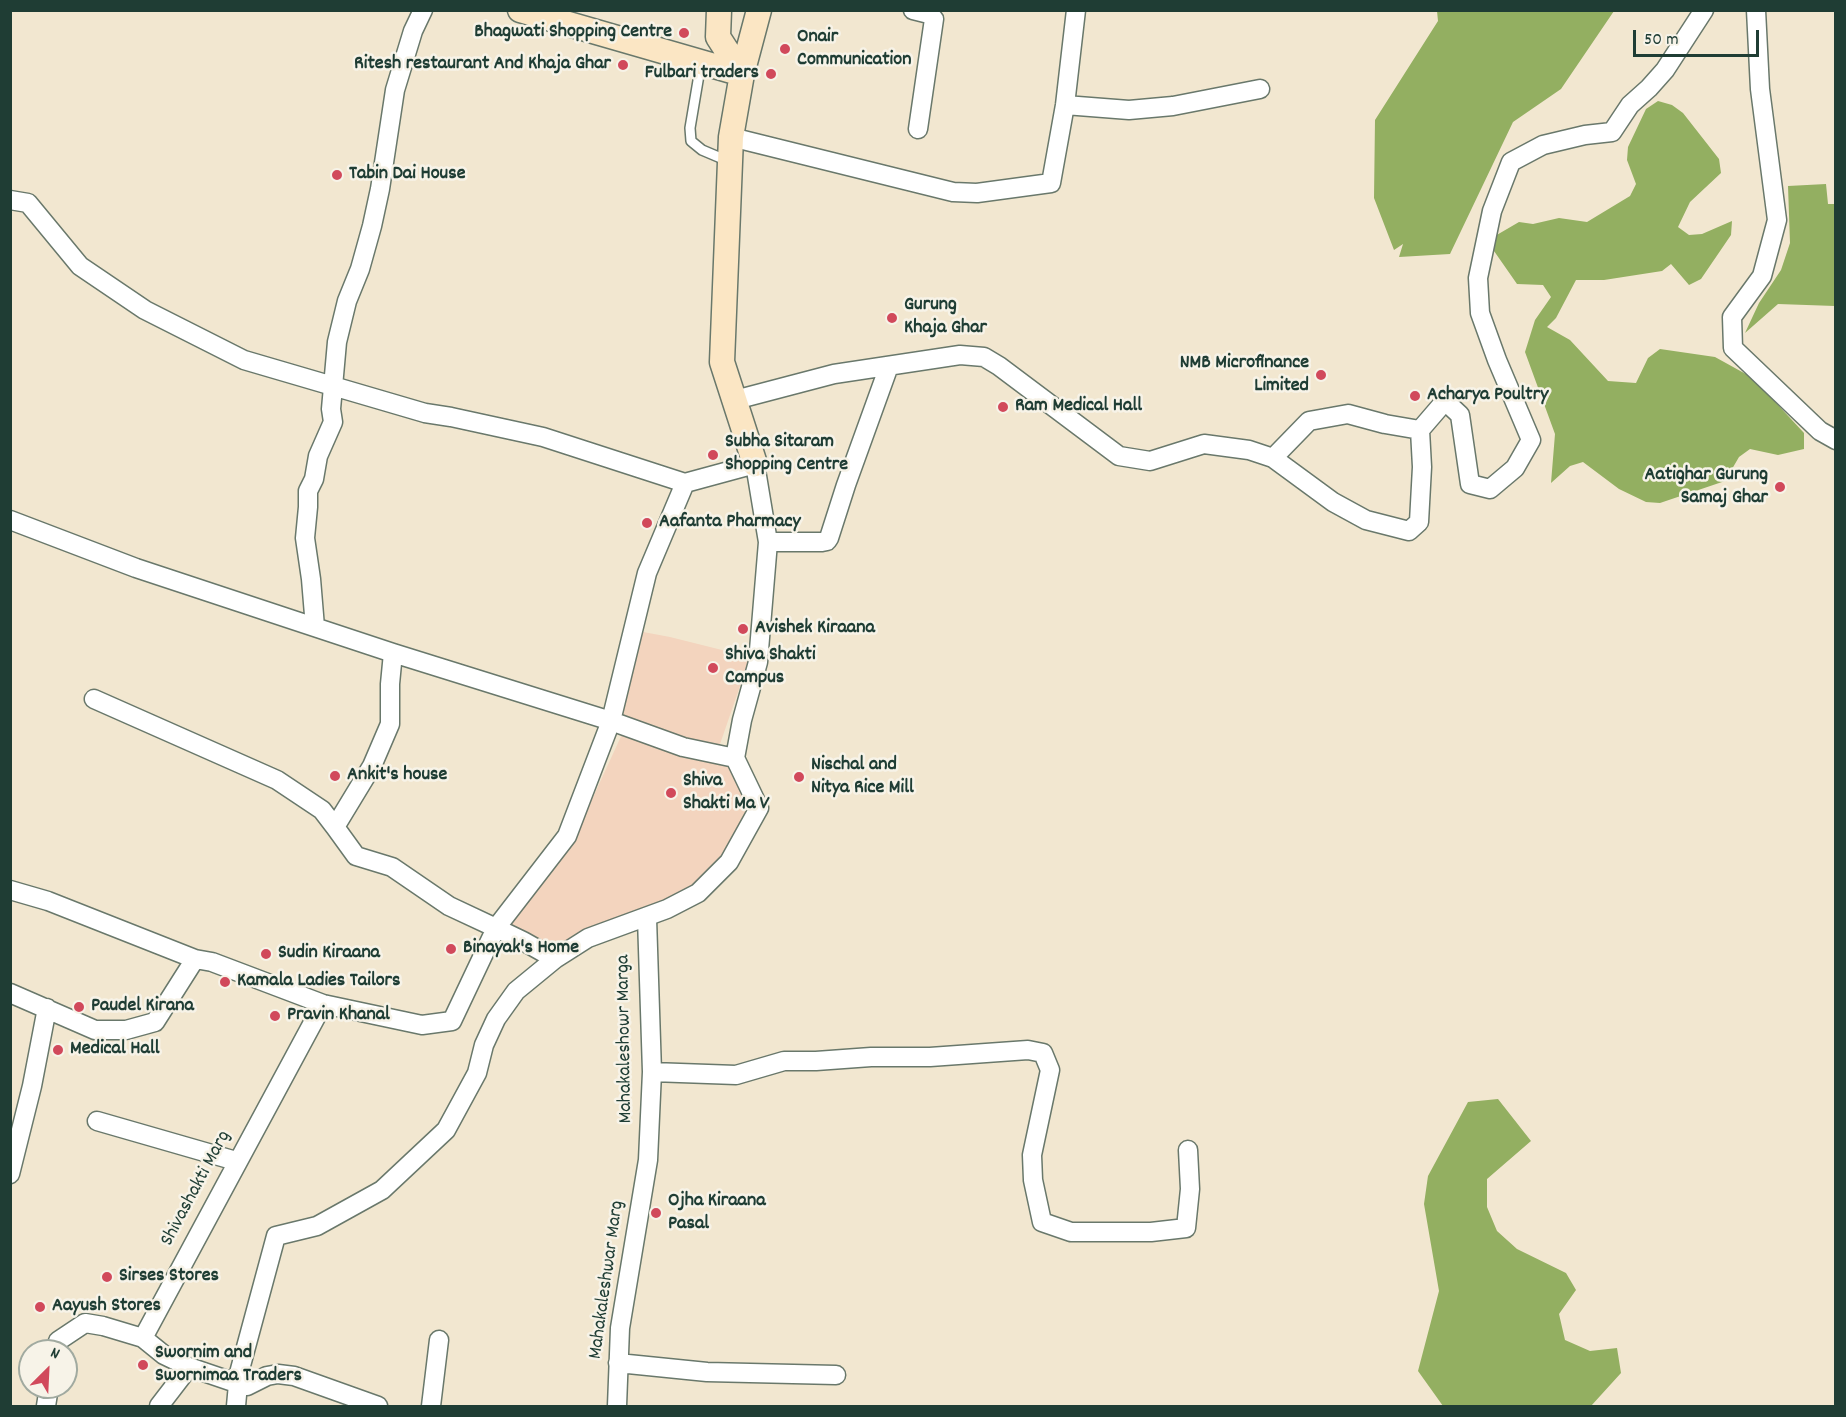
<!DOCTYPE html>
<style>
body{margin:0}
#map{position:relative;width:1846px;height:1417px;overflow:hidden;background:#f2e7d0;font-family:Dekko,sans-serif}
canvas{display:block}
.frame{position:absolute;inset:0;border:12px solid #1f3d34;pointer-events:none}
.north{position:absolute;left:18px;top:1339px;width:60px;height:60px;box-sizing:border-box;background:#f7f3e8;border:2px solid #a1aaa0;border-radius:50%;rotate:24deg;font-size:16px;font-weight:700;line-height:24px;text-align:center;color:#1f3d34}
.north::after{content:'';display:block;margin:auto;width:21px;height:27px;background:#d1495b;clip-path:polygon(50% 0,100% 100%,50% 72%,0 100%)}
.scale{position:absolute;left:1633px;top:30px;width:126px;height:27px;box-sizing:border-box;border:3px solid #1f3d34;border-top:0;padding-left:8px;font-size:18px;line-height:21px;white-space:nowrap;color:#1f3d34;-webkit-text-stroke:4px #f7f3e8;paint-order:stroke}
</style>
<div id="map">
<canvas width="1846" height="1417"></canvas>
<div class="frame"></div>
<div class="north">N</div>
<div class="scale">50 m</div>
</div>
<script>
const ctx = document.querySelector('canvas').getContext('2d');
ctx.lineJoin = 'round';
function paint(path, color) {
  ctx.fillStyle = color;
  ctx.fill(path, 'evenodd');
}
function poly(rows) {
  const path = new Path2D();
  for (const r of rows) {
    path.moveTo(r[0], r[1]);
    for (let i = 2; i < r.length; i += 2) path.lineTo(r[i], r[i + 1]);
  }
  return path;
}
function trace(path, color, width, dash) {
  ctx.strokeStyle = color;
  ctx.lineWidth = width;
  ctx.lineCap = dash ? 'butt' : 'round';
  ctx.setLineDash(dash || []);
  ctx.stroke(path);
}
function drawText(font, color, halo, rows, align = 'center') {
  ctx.font = font + ' Dekko,sans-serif';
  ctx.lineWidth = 5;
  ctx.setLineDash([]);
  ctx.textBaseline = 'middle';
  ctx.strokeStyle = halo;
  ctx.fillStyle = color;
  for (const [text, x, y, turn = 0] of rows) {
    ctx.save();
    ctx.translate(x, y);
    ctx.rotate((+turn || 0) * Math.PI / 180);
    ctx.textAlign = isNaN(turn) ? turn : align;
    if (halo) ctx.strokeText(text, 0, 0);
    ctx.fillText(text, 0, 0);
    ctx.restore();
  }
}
paint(poly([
 [638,631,670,637,750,657,718,750,755,802,715,875,665,904,553,949,510,924,559,863,584,817,623,732,624,708]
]), '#f3d4be');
paint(poly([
 [1437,11,1614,11,1561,89,1513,122,1450,254,1399,257,1403,244,1394,250,1374,198,1375,120,1438,21],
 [1658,101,1672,105,1683,113,1719,159,1721,173,1690,202,1678,227,1689,235,1702,234,1732,221,1731,235,1701,279,1689,285,1671,264,1662,271,1604,280,1576,280,1556,318,1547,327,1570,340,1608,381,1636,383,1648,358,1660,349,1715,357,1753,378,1804,433,1804,449,1778,455,1750,449,1739,457,1725,481,1660,503,1646,502,1619,489,1583,462,1570,466,1551,483,1555,434,1525,352,1535,320,1551,297,1543,285,1517,284,1494,251,1495,236,1519,222,1533,224,1559,218,1587,222,1630,196,1636,184,1627,160,1628,147,1646,109],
 [1826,184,1828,204,1835,204,1835,306,1778,304,1745,333,1759,303,1781,270,1790,243,1788,186],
 [1498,1099,1531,1141,1487,1179,1487,1207,1497,1231,1517,1249,1566,1273,1576,1290,1559,1314,1565,1340,1590,1351,1617,1348,1621,1373,1591,1406,1443,1406,1418,1371,1439,1291,1424,1204,1428,1176,1468,1102]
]), '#93af61');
const service = poly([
 [701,63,690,128,691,141,702,150,728,161]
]);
const minor = poly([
 [913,10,929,14,934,19,918,129],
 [1756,10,1760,89,1777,220,1762,276,1732,317,1733,348,1820,431,1836,440],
 [1065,105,1129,110,1173,106,1260,89],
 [731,137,953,192,977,193,1051,183,1065,105,1076,10],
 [10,200,28,203,80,266,145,310,244,360,425,413,451,417,543,437,685,483],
 [735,400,834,374,960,355,984,357,999,366,1119,456,1150,461,1204,444,1249,450,1273,458,1333,502,1366,520,1409,531,1419,522,1422,467,1420,430,1445,401,1460,415,1470,484,1490,489,1515,468,1531,440,1497,360,1480,313,1478,278,1492,211,1511,162,1543,145,1585,135,1612,132,1630,105,1649,88,1665,70,1704,10],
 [1273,458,1309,421,1348,414,1385,424,1420,430],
 [10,520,136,568,393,653,611,721,683,747,735,758],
 [768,542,822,542,827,541,829,538,846,485,889,366],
 [315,627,311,579,305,538,308,507,308,491,314,479,318,456,333,422,331,409,337,342,347,301,360,269,372,226,380,189,395,90,413,31,423,10],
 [94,699,277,780,322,810,335,827],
 [10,890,48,901,195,959],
 [10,993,95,1030,126,1030,155,1022,195,959,212,962,323,1004,422,1025,452,1021,496,928,567,836,611,721,647,573,685,483,755,464,768,542,758,662,742,720,735,758,759,808,729,862,698,893,667,909,588,938,555,959,523,941,496,928,449,906,392,867,356,856,335,827,372,766,390,724,390,684,393,653],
 [652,1072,736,1075,784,1061,816,1061,871,1057,930,1057,1028,1050,1043,1053,1050,1070,1032,1155,1033,1180,1042,1222,1071,1232,1151,1232,1186,1228,1190,1189,1188,1150],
 [97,1121,236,1161],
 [10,1174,32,1086,47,1008],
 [143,1338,164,1355,189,1367,239,1384,247,1386,267,1376,278,1374,294,1376,378,1406],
 [56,1351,58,1341,85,1323,103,1326,143,1338,323,1004],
 [618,1363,707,1372,836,1375],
 [46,1406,49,1387],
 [159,1406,189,1367],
 [236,1406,239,1373,276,1236,317,1226,382,1190,446,1130,477,1073,484,1045,496,1019,516,991,555,959],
 [431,1406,439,1340],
 [617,1406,620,1328,648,1160,652,1072,647,918]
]);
const secondary = poly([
 [520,10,742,74],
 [719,10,718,37,742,74],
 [755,464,722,362,731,137,742,74,759,10]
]);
trace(service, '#69786b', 12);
trace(minor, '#69786b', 21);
trace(secondary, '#69786b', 27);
trace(service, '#fff', 9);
trace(minor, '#fff', 18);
trace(secondary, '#fbe6c4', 24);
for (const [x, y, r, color] of [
 [684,33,6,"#d1495b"],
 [785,49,6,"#d1495b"],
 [623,65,6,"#d1495b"],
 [771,74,6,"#d1495b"],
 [337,175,6,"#d1495b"],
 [892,318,6,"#d1495b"],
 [1321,375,6,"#d1495b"],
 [1415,396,6,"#d1495b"],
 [1003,407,6,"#d1495b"],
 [713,455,6,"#d1495b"],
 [1780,487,6,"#d1495b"],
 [647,523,6,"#d1495b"],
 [743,629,6,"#d1495b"],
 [713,668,6,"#d1495b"],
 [335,776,6,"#d1495b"],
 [799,777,6,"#d1495b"],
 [671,793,6,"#d1495b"],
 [451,949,6,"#d1495b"],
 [266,954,6,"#d1495b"],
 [225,982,6,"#d1495b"],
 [79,1007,6,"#d1495b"],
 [275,1016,6,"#d1495b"],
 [58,1050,6,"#d1495b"],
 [656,1213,6,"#d1495b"],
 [107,1277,6,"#d1495b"],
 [40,1307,6,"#d1495b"],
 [143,1365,6,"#d1495b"]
]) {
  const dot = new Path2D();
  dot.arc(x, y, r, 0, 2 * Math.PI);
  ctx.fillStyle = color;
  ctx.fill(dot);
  trace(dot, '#f7f3e8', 2);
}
drawText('bold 20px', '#1f3d34', '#f7f3e8', [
 ["Bhagwati Shopping Centre",672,33,"right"],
 ["Onair",797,38],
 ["Communication",797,61],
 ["Ritesh restaurant And Khaja Ghar",611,65,"right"],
 ["Fulbari traders",759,74,"right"],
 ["Tabin Dai House",349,175],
 ["Gurung",904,306],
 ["Khaja Ghar",904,329],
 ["NMB Microfinance",1309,364,"right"],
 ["Limited",1309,387,"right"],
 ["Acharya Poultry",1427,396],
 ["Ram Medical Hall",1015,407],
 ["Subha Sitaram",725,443],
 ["Shopping Centre",725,466],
 ["Aatighar Gurung",1768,476,"right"],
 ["Samaj Ghar",1768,499,"right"],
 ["Aafanta Pharmacy",659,523],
 ["Avishek Kiraana",755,629],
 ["Shiva Shakti",725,656],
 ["Campus",725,679],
 ["Nischal and",811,766],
 ["Nitya Rice Mill",811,789],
 ["Ankit's house",347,776],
 ["Shiva",683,782],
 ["Shakti Ma V",683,805],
 ["Binayak's Home",463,949],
 ["Sudin Kiraana",278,954],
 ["Kamala Ladies Tailors",237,982],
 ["Paudel Kirana",91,1007],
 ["Pravin Khanal",287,1016],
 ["Medical Hall",70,1050],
 ["Ojha Kiraana",668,1202],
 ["Pasal",668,1225],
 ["Sirses Stores",119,1277],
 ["Aayush Stores",52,1307],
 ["Swornim and",155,1354],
 ["Swornimaa Traders",155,1377]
], 'left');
drawText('20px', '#1f3d34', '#f7f3e8', [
 ["Mahakaleshowr Marga",626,1039,-91],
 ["Shivashakti Marg",197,1189,-62],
 ["Mahakaleshwar Marg",608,1280,-82]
]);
</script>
